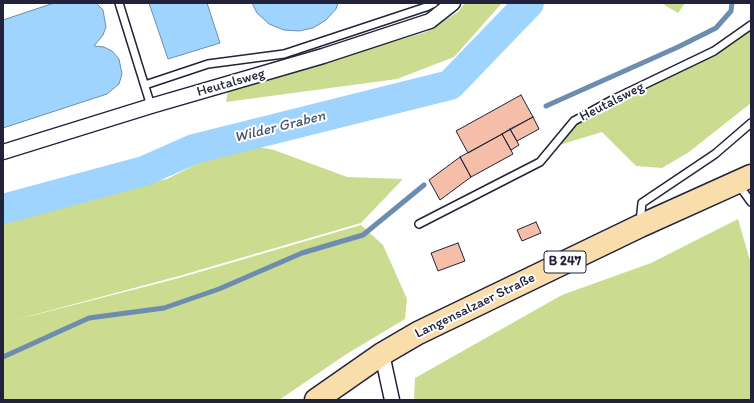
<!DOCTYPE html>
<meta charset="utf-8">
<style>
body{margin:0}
#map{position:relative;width:754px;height:403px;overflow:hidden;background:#fff;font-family:Itim,sans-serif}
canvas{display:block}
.frame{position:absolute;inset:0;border:4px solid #22223b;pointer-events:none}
</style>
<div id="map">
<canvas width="754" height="403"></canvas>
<div class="frame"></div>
</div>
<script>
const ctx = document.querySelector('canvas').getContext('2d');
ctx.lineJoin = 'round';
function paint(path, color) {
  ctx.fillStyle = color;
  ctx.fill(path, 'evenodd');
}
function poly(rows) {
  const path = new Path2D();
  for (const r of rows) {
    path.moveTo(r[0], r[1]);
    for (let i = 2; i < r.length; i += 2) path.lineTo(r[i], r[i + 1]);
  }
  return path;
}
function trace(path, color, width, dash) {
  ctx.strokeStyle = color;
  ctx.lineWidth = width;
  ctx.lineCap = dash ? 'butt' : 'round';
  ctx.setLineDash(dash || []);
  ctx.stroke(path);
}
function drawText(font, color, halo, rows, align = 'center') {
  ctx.font = font + ' Itim,sans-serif';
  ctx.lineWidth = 4;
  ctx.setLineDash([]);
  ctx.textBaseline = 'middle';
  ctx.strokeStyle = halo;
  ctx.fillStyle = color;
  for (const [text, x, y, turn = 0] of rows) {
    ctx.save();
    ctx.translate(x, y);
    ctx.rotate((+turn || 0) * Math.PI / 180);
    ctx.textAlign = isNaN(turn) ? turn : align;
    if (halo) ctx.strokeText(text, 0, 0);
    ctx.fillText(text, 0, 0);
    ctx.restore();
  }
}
paint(poly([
 [465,3,502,3,454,57,397,79,226,102,228,91,426,32,458,12],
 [661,3,685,3,678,13],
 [751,29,751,103,689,152,662,168,636,166,602,132,556,146,576,124],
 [239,143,274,150,347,177,403,179,361,223,179,276,7,322,179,278,361,225,383,245,407,299,405,319,345,355,279,400,3,400,3,213,29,205,167,179],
 [738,219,751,264,751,400,414,400,415,378,562,295,651,263]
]), '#cbdb8f');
const water = poly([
 [54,3,96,3,103,10,106,27,103,35,94,46,104,47,112,51,119,59,122,74,119,84,107,94,3,128,3,20,54,3],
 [149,3,207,3,220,43,168,59,149,3],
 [252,3,338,3,336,9,326,20,313,28,299,31,284,30,269,24,257,13,252,3]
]);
paint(water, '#9fd4fe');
trace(water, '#6d8db0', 1);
trace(poly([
 [546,106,678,47,716,28,731,11,732,3],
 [3,357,89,318,164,308,219,289,302,253,363,235,424,185]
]), '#6d8db0', 5);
trace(poly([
 [3,209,144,171,194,149,450,85,529,3]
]), '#9fd4fe', 30);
const building = poly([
 [521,95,533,117,468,153,456,131,521,95],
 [533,117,539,129,517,141,510,129,533,117],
 [510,129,519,145,511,150,502,134,510,129],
 [502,134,513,154,471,177,460,157,502,134],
 [460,157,471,177,440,200,429,180,460,157],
 [536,222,541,233,522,241,517,230,536,222],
 [458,243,465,261,438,271,431,253,458,243]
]);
paint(building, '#f4bea8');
trace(building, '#22223b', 1);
const service = poly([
 [119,3,151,106],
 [145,85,208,64,284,54,426,7,434,3],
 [738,184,751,202],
 [640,222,642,203,715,154,751,123],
 [419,224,540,162,574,121,612,100,714,51,751,25]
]);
const minor = poly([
 [3,152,151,106,323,56,430,21,453,3],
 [382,354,392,400]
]);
const primary = poly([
 [316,400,382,354,418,333,640,226,751,176]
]);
trace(service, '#22223b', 10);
trace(minor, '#22223b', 17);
trace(primary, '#22223b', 25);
trace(service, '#fff', 7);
trace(minor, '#fff', 14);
trace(primary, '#f9deab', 22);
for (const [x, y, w] of [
 [565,262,42]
]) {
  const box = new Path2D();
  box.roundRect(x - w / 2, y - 11, w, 22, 3);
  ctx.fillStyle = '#fff';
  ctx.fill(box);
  trace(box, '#22223b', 1);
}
drawText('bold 13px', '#22223b', null, [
 ["B 247",565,262]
]);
drawText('14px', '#22223b', '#fff', [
 ["Heutalsweg",231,83,-16],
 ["Heutalsweg",612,102,-27],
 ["Langensalzaer Straße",475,306,-26]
]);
drawText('italic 15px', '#485776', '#fff', [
 ["Wilder Graben",280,127,-14]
]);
</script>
